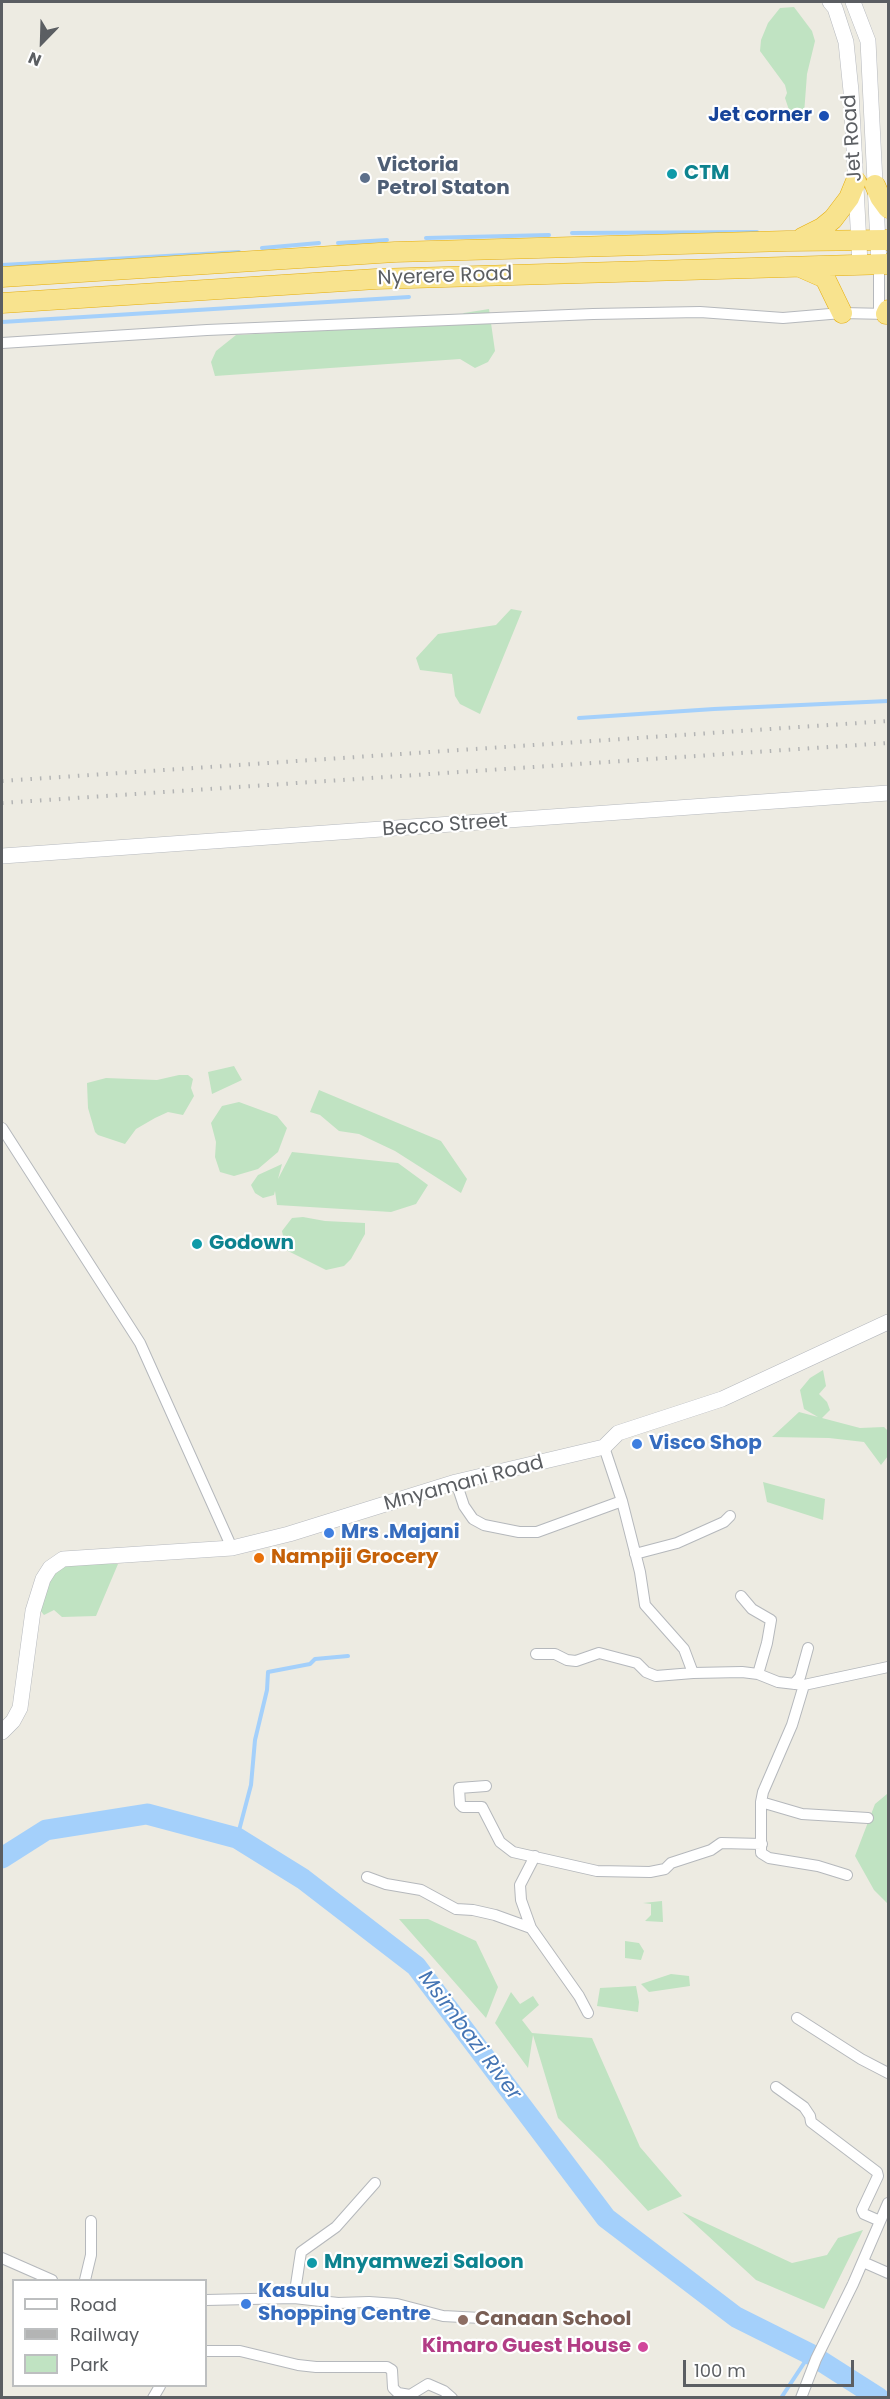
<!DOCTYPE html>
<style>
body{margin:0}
#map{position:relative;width:890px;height:2399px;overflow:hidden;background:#edebe2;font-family:Poppins,sans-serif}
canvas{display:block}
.frame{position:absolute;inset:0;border:3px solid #5b5e62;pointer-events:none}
.legend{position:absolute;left:12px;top:2279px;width:195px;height:108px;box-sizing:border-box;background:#fff;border:2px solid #bdbfc0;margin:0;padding:8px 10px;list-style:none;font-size:18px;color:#5b5e62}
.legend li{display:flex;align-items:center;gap:12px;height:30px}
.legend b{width:30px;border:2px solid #bdbfc0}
.north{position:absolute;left:12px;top:12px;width:60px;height:60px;-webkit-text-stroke:4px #fff;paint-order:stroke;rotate:203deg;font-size:16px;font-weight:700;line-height:24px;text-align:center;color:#5b5e62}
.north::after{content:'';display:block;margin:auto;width:21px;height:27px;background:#5b5e62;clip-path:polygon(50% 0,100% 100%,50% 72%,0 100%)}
.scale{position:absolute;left:683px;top:2360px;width:171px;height:27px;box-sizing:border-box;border:3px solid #5b5e62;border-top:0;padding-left:8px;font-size:18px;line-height:21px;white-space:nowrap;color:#5b5e62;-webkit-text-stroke:4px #fff;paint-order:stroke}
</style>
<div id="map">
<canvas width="890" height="2399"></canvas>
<div class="frame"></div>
<ul class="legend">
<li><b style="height:8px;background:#fff"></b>Road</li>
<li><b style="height:8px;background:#b3b4b4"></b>Railway</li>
<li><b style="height:16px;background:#c0e3c2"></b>Park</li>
</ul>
<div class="north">N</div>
<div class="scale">100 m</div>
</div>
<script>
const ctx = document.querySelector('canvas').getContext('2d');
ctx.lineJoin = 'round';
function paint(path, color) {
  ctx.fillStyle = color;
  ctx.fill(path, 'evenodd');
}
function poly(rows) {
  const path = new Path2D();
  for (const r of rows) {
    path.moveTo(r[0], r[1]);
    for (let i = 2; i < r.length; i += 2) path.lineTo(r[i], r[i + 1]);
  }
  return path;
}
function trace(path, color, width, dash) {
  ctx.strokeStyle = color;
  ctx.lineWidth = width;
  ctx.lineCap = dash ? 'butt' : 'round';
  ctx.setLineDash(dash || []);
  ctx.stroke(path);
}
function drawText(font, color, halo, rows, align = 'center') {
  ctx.font = font + ' Poppins,sans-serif';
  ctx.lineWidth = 4.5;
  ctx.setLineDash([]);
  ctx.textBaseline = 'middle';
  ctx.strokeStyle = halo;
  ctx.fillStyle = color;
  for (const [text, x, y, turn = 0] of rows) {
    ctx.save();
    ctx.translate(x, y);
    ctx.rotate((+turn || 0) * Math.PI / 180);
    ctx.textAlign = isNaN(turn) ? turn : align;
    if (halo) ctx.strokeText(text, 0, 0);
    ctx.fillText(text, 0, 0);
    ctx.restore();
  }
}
paint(poly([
 [794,7,812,31,815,41,807,74,804,114,798,116,789,110,785,98,787,93,785,85,760,51,761,40,768,23,780,8],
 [489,309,495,351,488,362,475,368,460,359,215,376,211,362,216,351,236,335,449,324,464,313],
 [511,609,522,611,480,714,460,704,455,696,452,674,420,670,416,658,438,634,496,625],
 [234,1066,242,1080,212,1094,208,1072],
 [179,1075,188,1075,193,1079,191,1088,194,1096,183,1115,168,1112,155,1118,136,1129,125,1144,98,1135,95,1132,88,1108,87,1083,106,1078,157,1080],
 [319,1090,441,1141,467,1179,461,1193,395,1151,359,1134,339,1131,320,1115,310,1112],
 [239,1102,277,1116,287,1128,278,1152,258,1169,234,1176,220,1172,215,1157,216,1142,211,1123,222,1106],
 [292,1152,398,1163,428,1185,416,1204,391,1212,277,1205,275,1191,274,1195,263,1198,255,1193,251,1185,258,1175,282,1164,278,1179],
 [303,1217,325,1221,365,1223,365,1234,351,1259,344,1266,326,1270,286,1250,282,1231,292,1218],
 [823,1370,826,1386,819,1394,827,1402,830,1410,822,1418,860,1428,884,1427,888,1431,888,1456,881,1465,864,1442,829,1438,772,1437,799,1412,818,1417,804,1409,800,1390,810,1378],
 [763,1482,825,1499,823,1520,767,1502],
 [92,1562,118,1564,96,1616,62,1617,54,1610,44,1615,39,1609,52,1574,66,1566],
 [887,1794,888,1795,888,1904,874,1890,855,1856,875,1804],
 [662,1901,663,1922,645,1921,651,1915,651,1904,643,1903],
 [399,1919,428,1919,476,1941,498,1987,486,2018],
 [625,1941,639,1943,644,1951,641,1960,625,1958],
 [671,1974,689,1976,690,1986,649,1992,641,1984],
 [636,1986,639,2002,638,2012,597,2006,600,1988],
 [511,1992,520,2004,533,1996,539,2005,522,2020,532,2033,592,2038,640,2147,682,2196,648,2211,602,2161,558,2118,533,2035,528,2068,495,2023],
 [682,2212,792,2263,827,2255,838,2238,863,2230,824,2309,756,2280]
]), '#c0e3c2');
trace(poly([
 [572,233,757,232],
 [426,238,549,235],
 [338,243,387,240],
 [262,248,319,243],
 [2,265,239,252],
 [2,322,409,297],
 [579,718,714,709,888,701],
 [237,1838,251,1785,255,1740,267,1690,268,1672,310,1664,315,1659,348,1656],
 [781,2398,810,2354]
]), '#a4d0fb', 4);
trace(poly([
 [2,1858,46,1830,147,1814,237,1838,303,1879,416,1966,606,2218,736,2317,810,2354,879,2398]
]), '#a4d0fb', 21);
const street = poly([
 [879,264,879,313],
 [2,343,207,330,593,314,700,312,783,318,842,313,888,314],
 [2,1128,140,1343,232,1548],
 [604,1447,622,1501,640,1572,645,1605,684,1649,693,1673,742,1672,758,1674,778,1682,804,1685,888,1667],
 [456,1482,464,1506,473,1519,484,1525,519,1532,537,1532,622,1501],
 [635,1554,677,1543,724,1522,730,1516],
 [741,1596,752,1609,771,1620,767,1643,758,1674],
 [536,1654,555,1654,567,1660,576,1661,599,1653,637,1663,646,1672,656,1676,693,1673],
 [794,1684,800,1677,808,1648],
 [804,1685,792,1725,763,1792,761,1802,761,1853,769,1858,818,1866,847,1875],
 [486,1786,459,1788,460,1804,463,1807,482,1807,500,1842,513,1852,597,1871,650,1872,665,1869,671,1863,711,1850,721,1843,762,1844],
 [761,1802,802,1814,868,1818],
 [535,1856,520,1885,521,1900,531,1928,579,1996,588,2013],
 [367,1877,386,1884,421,1890,456,1909,473,1910,495,1915,531,1928],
 [797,2018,861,2059,888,2073],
 [776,2087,804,2107,810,2116,811,2122,877,2172,878,2176,862,2210,864,2214,880,2221],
 [2,2258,52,2280],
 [863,2262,888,2273],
 [85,2280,91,2255,91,2221],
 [294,2298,301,2252,336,2227,375,2183],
 [206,2300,294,2298,338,2303,369,2302,397,2304,443,2316,481,2318],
 [206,2351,240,2351,298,2365,316,2367,387,2367,392,2370,393,2388,398,2393,410,2395,428,2384,444,2391,452,2398],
 [153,2398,160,2386],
 [801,2398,816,2359,853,2284,888,2203]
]);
const secondary = poly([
 [830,2,835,8,846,42,851,91,860,264],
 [853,2,868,41,879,264],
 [2,856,888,793],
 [2,1732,13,1721,20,1708,33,1611,43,1579,50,1568,63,1559,232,1548,289,1534,456,1482,604,1447,618,1433,722,1399,888,1322]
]);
const highway = poly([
 [875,185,880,197,888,208],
 [802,238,822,228,833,219,849,198,856,181],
 [800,267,825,278,842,313],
 [2,277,395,252,787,241,888,240],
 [2,303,376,279,888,264],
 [886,314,888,310]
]);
trace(street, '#b5b8bc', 12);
trace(secondary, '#b6b9be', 16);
trace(highway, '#e5ad0a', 21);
trace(street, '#fff', 10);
trace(secondary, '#fff', 15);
trace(highway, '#f8e38e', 20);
trace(poly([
 [2,781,888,721],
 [2,803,888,743]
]), '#b3b4b4', 4, [1.5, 8]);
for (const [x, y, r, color] of [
 [824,116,6,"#1a4fb4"],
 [672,174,6,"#0f9aa8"],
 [365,178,6,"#5c6f8a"],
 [197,1244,6,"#0f9aa8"],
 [637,1444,6,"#3f7fe0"],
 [329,1533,6,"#3f7fe0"],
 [259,1558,6,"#e8710a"],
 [312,2263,6,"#0f9aa8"],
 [246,2304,6,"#3f7fe0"],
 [463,2320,6,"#8d6e63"],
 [643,2347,6,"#d1479c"]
]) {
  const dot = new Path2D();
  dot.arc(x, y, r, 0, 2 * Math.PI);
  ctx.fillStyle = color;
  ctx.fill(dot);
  trace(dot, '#fff', 2);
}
drawText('bold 20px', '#164399', '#fff', [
 ["Jet corner",812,116]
], 'right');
drawText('20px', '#5b5e62', '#fff', [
 ["Jet Road",853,138,-94],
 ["Nyerere Road",445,277,-2],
 ["Becco Street",445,826,-4],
 ["Mnyamani Road",464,1484,-15]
]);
drawText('bold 20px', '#4e5e75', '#fff', [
 ["Victoria",377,166],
 ["Petrol Staton",377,189]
], 'left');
drawText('bold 20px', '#0d838f', '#fff', [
 ["CTM",684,174],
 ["Godown",209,1244],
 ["Mnyamwezi Saloon",324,2263]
], 'left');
drawText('bold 20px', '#366cbe', '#fff', [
 ["Visco Shop",649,1444],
 ["Mrs .Majani",341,1533],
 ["Kasulu",258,2292],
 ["Shopping Centre",258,2315]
], 'left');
drawText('bold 20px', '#c56008', '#fff', [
 ["Nampiji Grocery",271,1558]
], 'left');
drawText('bold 20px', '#785e54', '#fff', [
 ["Canaan School",475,2320]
], 'left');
drawText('bold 20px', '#b23c85', '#fff', [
 ["Kimaro Guest House",631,2347]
], 'right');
drawText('italic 21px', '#4575b4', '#fff', [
 ["Msimbazi River",469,2036,53]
]);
</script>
